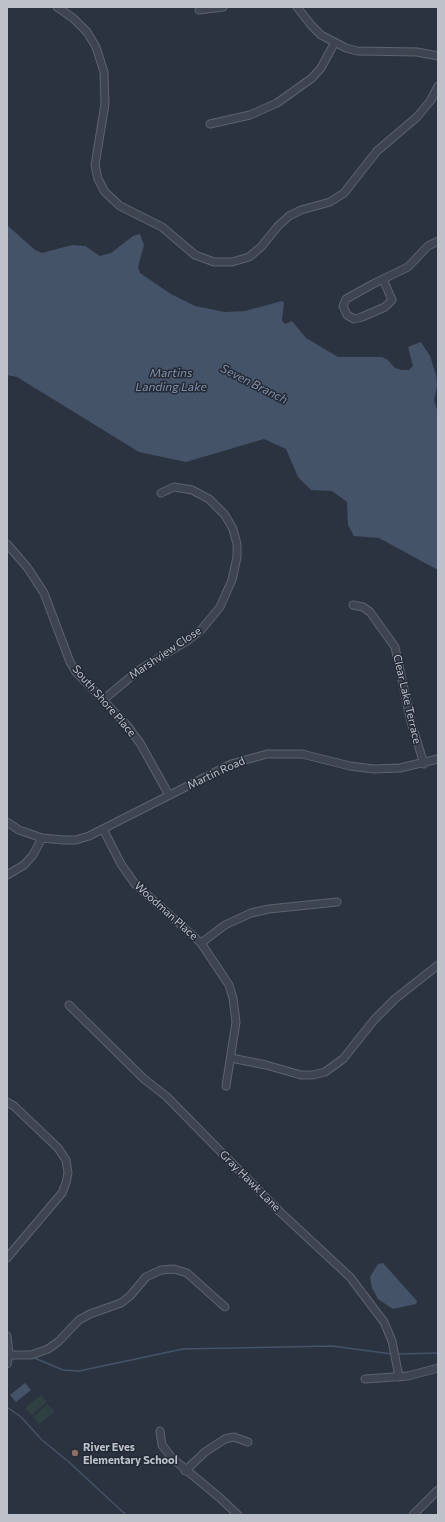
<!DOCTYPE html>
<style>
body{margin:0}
#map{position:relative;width:445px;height:1522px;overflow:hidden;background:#2b3340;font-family:Commissioner,sans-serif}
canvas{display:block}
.frame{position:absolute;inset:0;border:8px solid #bcc1ca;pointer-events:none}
</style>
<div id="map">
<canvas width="445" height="1522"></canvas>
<div class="frame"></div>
</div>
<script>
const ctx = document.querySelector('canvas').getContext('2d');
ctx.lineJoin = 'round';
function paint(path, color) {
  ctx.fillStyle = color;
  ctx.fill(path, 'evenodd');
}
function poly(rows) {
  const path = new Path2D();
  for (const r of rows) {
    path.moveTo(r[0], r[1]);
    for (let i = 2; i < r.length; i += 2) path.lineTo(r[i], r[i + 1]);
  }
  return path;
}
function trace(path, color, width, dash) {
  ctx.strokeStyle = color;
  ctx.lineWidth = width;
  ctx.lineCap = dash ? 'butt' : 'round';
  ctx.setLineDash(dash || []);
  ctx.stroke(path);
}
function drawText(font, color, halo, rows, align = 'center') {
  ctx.font = font + ' Commissioner,sans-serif';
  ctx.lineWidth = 3;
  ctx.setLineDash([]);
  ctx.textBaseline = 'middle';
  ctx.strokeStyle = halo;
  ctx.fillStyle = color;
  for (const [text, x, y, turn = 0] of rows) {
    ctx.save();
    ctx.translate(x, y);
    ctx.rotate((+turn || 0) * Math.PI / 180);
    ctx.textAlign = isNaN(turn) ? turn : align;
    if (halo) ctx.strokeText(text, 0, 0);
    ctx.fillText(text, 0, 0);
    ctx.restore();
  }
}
paint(poly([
 [41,1395,47,1402,32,1415,25,1408],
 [48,1404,55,1412,39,1424,33,1417]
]), '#2e4042');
paint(poly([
 [7,225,35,250,42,253,72,245,85,246,100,256,111,253,133,236,140,234,144,245,138,267,140,273,171,294,195,306,225,312,245,311,282,301,284,303,282,321,285,324,292,321,306,338,338,357,382,357,388,360,395,368,402,370,409,370,413,366,408,347,421,342,430,356,436,375,437,386,434,400,438,413,438,570,379,538,354,536,348,525,347,502,332,491,311,490,298,477,286,449,264,439,186,462,139,452,17,377,7,375],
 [383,1263,417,1301,416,1304,393,1309,378,1299,372,1288,370,1277,378,1264],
 [25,1383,31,1390,16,1402,10,1395]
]), '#455368');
trace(poly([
 [398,1354,438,1353],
 [32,1357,63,1370,79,1371,183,1349,332,1346,392,1354],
 [7,1407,21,1417,42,1440,70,1463,126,1515]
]), '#455368', 1.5);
const minor = poly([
 [57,7,73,18,87,32,96,47,104,72,105,104,95,165,98,179,105,192,120,206,162,227,195,255,214,262,232,262,249,257,261,247,278,226,289,216,301,210,330,202,344,193,377,151,417,117,431,100,438,86],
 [297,7,311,25,321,35,346,48,357,51,417,52,438,56],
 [199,10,223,7],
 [210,124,250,115,277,103,312,78,321,68,334,44],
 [383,279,392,300,385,307,362,317,354,319,347,315,343,306,346,299,373,284,408,267,428,246,438,241],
 [7,544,27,567,44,593,70,662,76,672,126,724,140,743,169,795],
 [353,605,363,607,370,612,395,647,411,722,424,764],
 [103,700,139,670,187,641,201,630,220,607,232,580,237,557,237,544,233,529,225,515,209,499,192,490,174,487,161,493],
 [7,822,19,830,42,838,64,840,76,840,89,836,231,764,267,754,302,754,350,766,374,769,400,768,438,759],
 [103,829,121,864,135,884,201,943,229,985,233,998,236,1022,226,1086],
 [7,875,24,865,33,855,42,838],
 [201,943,225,925,251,913,269,909,337,902],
 [69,1005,144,1079,166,1096,279,1211,350,1277,384,1322,392,1341,399,1377],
 [231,1058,266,1065,301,1075,313,1075,325,1072,343,1059,374,1020,395,999,438,965],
 [7,1102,14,1106,58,1148,66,1160,68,1173,66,1183,62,1193,7,1258],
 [7,1336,9,1355,7,1364],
 [9,1355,31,1355,48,1349,58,1342,79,1320,90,1314,121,1303,130,1296,146,1277,161,1270,174,1269,187,1273,225,1307],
 [365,1379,408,1376,438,1368],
 [160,1431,162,1445,172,1458,220,1498,238,1515],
 [185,1471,205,1452,225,1439,234,1437,248,1442],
 [413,1515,438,1490]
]);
trace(minor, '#5d636d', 9);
trace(minor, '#3f4550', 7);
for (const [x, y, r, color] of [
 [75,1453,4,"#8d6e63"]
]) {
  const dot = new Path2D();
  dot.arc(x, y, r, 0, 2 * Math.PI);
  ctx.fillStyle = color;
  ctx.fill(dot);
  trace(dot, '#232a36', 1.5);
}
drawText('11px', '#bcc1ca', '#232a36', [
 ["Marshview Close",165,653,-34],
 ["Clear Lake Terrace",407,699,77],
 ["South Shore Place",104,701,49],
 ["Martin Road",216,773,-25],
 ["Woodman Place",166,911,42],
 ["Gray Hawk Lane",250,1181,45]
]);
drawText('bold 11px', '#bcc1ca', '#232a36', [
 ["River Eves",83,1447],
 ["Elementary School",83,1460]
], 'left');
drawText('italic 12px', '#8191a9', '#232a36', [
 ["Martins",171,373],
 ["Landing Lake",171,387],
 ["Seven Branch",254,384,27]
]);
</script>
